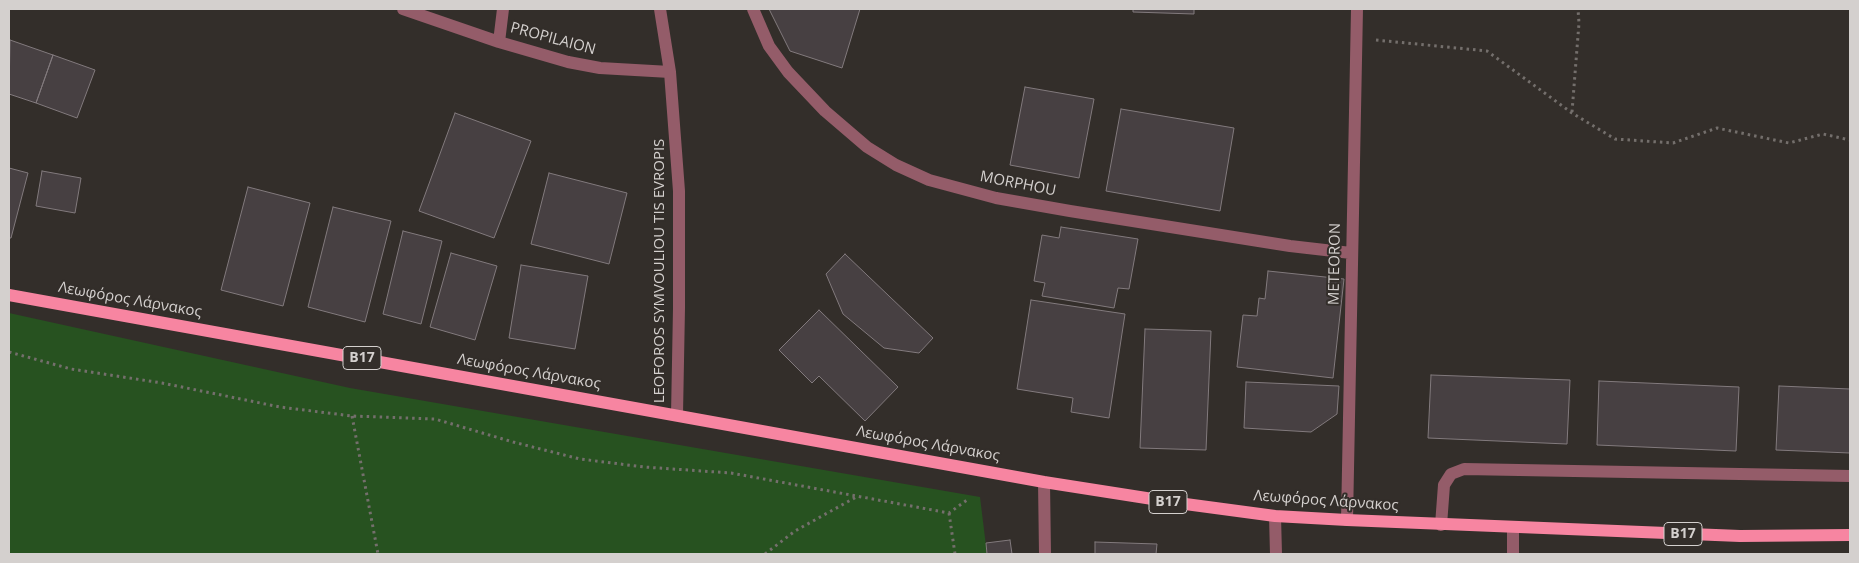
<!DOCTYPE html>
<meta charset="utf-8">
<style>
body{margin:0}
#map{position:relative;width:1859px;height:563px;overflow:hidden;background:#332e2a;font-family:"Open Sans",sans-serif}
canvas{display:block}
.frame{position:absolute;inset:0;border:10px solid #d4d0ce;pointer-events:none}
</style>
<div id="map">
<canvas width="1859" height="563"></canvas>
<div class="frame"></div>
</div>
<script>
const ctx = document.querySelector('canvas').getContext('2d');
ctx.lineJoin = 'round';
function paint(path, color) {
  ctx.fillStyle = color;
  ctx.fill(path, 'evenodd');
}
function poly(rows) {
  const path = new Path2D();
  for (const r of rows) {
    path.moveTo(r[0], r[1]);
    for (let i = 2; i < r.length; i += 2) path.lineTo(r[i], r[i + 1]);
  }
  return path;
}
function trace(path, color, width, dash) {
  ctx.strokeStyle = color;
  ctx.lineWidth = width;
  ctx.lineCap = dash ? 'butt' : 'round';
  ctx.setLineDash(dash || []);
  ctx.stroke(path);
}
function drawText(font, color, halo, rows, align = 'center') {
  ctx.font = font + ' "Open Sans",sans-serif';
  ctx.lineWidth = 4;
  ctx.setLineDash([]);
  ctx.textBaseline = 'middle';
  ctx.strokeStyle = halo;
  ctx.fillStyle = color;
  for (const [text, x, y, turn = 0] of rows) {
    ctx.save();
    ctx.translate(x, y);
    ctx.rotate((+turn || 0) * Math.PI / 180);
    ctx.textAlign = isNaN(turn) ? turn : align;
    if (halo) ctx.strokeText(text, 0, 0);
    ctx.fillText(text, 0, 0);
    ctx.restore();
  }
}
paint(poly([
 [9,313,350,388,980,497,987,554,9,554]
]), '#275220');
const building = poly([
 [769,9,860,9,842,68,790,51,769,9],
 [1133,9,1194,9,1194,14,1133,12,1133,9],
 [10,40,53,55,36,103,9,94,10,40],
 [53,55,95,70,77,118,36,103,53,55],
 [1025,87,1094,99,1079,178,1010,165,1025,87],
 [1121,109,1234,128,1220,211,1106,191,1121,109],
 [455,113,531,141,494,238,419,211,455,113],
 [9,168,28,173,11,238,9,238,9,168],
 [42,171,81,178,75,213,36,206,42,171],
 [549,173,627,193,609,264,531,244,549,173],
 [248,187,310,203,283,306,221,290,248,187],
 [333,207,391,221,365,322,308,307,333,207],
 [1061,227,1138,239,1129,289,1118,288,1114,308,1042,296,1045,283,1034,281,1042,235,1059,238,1061,227],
 [403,231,442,241,421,324,383,314,403,231],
 [451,253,497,266,475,340,430,327,451,253],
 [845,254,933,338,919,353,884,348,843,314,826,274,845,254],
 [521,265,588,276,575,349,509,338,521,265],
 [1268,271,1344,279,1333,378,1237,367,1243,315,1257,316,1259,298,1265,299,1268,271],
 [1031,300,1125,314,1109,418,1071,412,1073,398,1017,389,1031,300],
 [819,310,898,387,865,421,819,376,812,383,779,350,819,310],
 [1145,329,1211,331,1206,450,1140,448,1145,329],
 [1431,375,1570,380,1567,444,1428,438,1431,375],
 [1599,381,1739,387,1736,451,1597,445,1599,381],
 [1246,382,1339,386,1337,414,1311,432,1244,428,1246,382],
 [1779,386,1850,389,1850,453,1776,450,1779,386],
 [1010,540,1012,554,987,554,986,543,1010,540],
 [1095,542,1157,544,1156,554,1095,554,1095,542]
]);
paint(building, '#474042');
trace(building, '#827a7d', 1);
trace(poly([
 [1376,40,1487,51,1572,113,1615,139,1673,143,1717,128,1789,143,1823,134,1850,140],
 [1572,112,1579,23,1578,9],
 [9,352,71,369,162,383,280,407,352,416,435,419,513,442,580,459,644,467,731,473,949,513,967,500],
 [352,416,378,554],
 [949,513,955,554],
 [765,554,795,531,858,496]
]), '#746f6c', 3, [2.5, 4]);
trace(poly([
 [403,9,499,42,568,62,600,68,670,72],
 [660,9,670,72,679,191,679,308,677,415],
 [753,9,769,46,788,72,825,111,867,147,896,165,929,180,996,198,1070,211,1290,246,1351,253],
 [499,42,503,9],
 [1044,482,1045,554],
 [1275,516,1276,554],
 [1347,520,1357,9],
 [1441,525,1444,485,1451,474,1464,469,1850,476],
 [1513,528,1513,554]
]), '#945c69', 12);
trace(poly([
 [9,295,1044,482,1178,503,1275,516,1347,520,1740,536,1850,535]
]), '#f785a1', 12);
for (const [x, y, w] of [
 [362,358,38],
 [1168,502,38],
 [1683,534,38]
]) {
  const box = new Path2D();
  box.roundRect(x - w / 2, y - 11.5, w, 23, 4);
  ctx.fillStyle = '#332e2a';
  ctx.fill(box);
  trace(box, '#d4d0ce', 1);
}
drawText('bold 14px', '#d4d0ce', null, [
 ["B17",362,358],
 ["B17",1168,502],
 ["B17",1683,534]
]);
drawText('15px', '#d4d0ce', '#332e2a', [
 ["PROPILAION",553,39,15],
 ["MORPHOU",1018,184,11],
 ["METEORON",1335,264,-89],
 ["LEOFOROS SYMVOULIOU TIS EVROPIS",660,271,-90],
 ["Λεωφόρος Λάρνακος",130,300,10],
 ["Λεωφόρος Λάρνακος",529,372,10],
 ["Λεωφόρος Λάρνακος",928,444,10],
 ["Λεωφόρος Λάρνακος",1326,501,4]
]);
</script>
